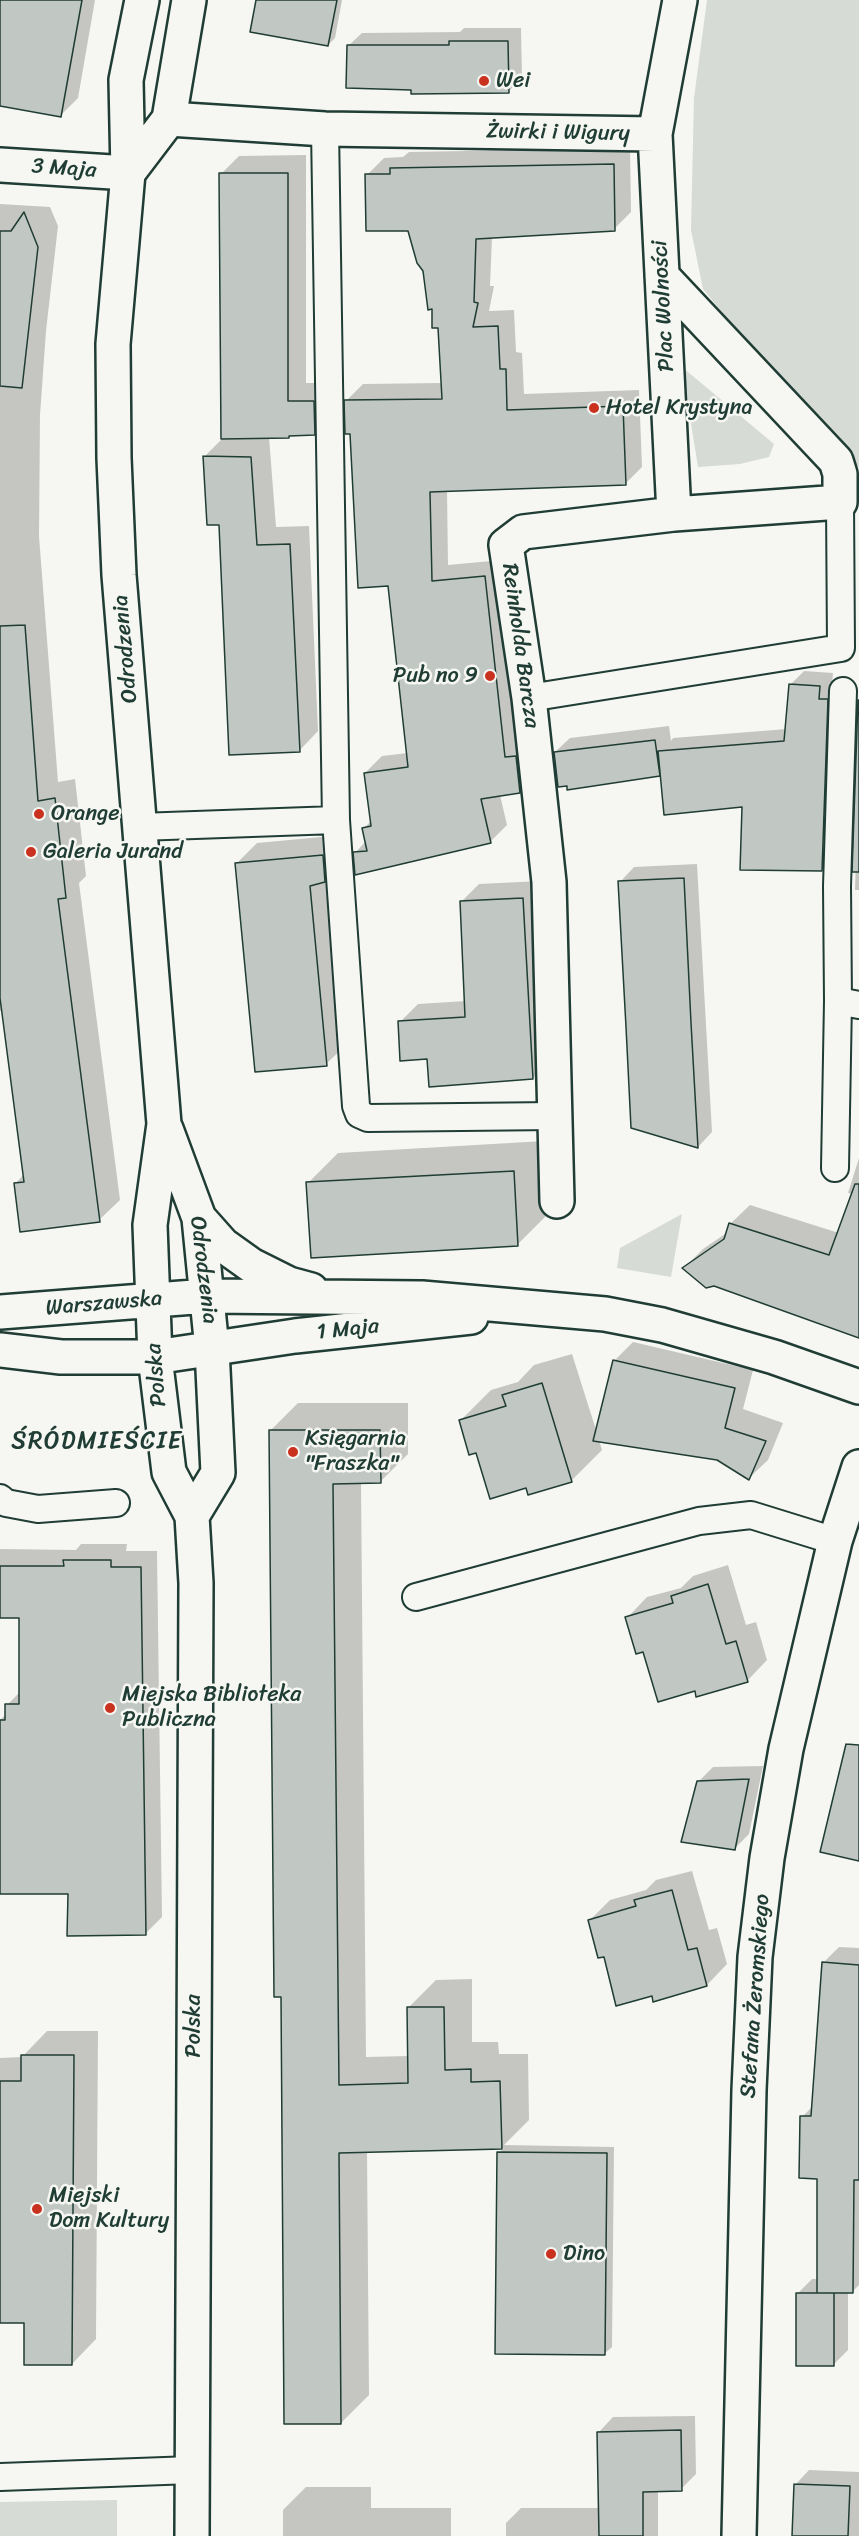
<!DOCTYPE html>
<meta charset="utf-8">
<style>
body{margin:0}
canvas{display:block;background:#f6f6f2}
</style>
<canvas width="859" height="2536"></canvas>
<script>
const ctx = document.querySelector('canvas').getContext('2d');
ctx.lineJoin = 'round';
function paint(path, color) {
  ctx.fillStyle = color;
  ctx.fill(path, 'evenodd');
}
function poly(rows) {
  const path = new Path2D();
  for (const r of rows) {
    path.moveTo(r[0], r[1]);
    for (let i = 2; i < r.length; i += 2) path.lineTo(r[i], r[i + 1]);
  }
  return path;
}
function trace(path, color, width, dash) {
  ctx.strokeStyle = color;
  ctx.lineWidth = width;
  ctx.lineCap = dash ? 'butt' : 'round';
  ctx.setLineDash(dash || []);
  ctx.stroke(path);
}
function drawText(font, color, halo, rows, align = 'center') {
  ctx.font = font + ' Sriracha,sans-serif';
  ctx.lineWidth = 5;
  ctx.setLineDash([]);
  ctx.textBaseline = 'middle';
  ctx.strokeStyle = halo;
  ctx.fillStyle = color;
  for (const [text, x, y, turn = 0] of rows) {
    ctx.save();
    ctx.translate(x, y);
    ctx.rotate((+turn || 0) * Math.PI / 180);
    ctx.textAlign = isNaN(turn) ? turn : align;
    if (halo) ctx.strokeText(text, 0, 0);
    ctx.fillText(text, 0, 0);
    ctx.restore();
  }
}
paint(poly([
 [707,0,859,0,859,467,794,401,703,289,691,230,694,98],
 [682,367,774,444,769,457,740,464,698,467],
 [682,1214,671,1277,617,1268,620,1248],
 [117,2500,117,2536,0,2536,0,2502]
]), '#d6dbd6');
paint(poly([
 [2,0,95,0,78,98,60,116,0,105,0,14],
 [257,0,342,0,335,38,328,45],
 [464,28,521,28,522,78,508,92,413,88,348,46,362,33,460,32],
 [630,148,631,212,614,229,492,237,490,286,494,286,489,311,514,310,516,352,522,353,524,394,639,390,642,467,625,484,447,490,448,565,502,560,537,775,520,792,500,795,507,825,490,842,355,853,366,841,363,829,372,820,365,773,382,756,408,753,389,584,351,432,346,401,363,384,442,383,439,326,409,229,367,175,384,158,403,157,409,152],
 [306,155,306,383,332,383,333,415,314,434,269,437,276,527,309,526,318,731,299,751,221,523,204,457,223,438,221,174,239,156],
 [0,204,50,207,58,226,46,331,40,415,39,536,58,782,75,779,86,876,79,883,120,1200,99,1220,16,1183,24,1174,3,1011,0,1011],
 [804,671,833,673,827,738,839,739,835,856,822,870,744,805,662,774,569,788,555,752,570,738,669,726,671,741,673,738,787,729,790,685],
 [859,754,859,890,855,890],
 [343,835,347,1044,326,1064,237,863,257,843],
 [697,864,712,1132,698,1147,633,1127,620,882,634,867],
 [540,881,550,1060,533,1078,400,1022,418,1004,466,1001,461,902,479,884],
 [544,1141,548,1214,518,1244,308,1183,338,1153],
 [859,1158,859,1337,684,1268,703,1249,728,1232,730,1224,750,1205,839,1233,853,1194,848,1193],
 [633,1342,753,1370,743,1409,783,1423,768,1460,749,1478,718,1459,599,1440,602,1450,572,1480,529,1493,527,1486,477,1451,460,1421,491,1390,518,1382,534,1365,572,1354,597,1433,614,1361],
 [298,1403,408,1403,408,1454,380,1482,361,1482,366,2057,409,2056,408,2008,436,1980,472,1979,472,2042,498,2042,499,2054,528,2054,529,2120,504,2145,614,2147,612,2347,604,2354,499,2153,504,2148,367,2151,369,2395,341,2423,282,1995,270,1431],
 [81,1544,127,1544,126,1551,157,1551,162,1917,145,1934,69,1893,0,1892,0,1720,7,1713,7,1705,21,1691,20,1617,0,1617,0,1549,76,1550],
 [728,1565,746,1625,756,1622,767,1660,747,1681,696,1689,644,1650,627,1618,647,1597,681,1588,693,1576],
 [763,1766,749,1834,735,1848,698,1782,713,1767],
 [692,1871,709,1930,717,1928,727,1964,707,1985,653,1994,589,1921,610,1900,646,1890,656,1880],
 [839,1947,859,1948,859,2285,852,2292,848,2292,848,2350,833,2365,797,2294,812,2279,819,2279,819,2177,802,2117,814,2105,823,1963],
 [47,2031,98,2031,96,2339,72,2364,25,2173,0,2172,0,2058,22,2057],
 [695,2416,696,2474,681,2489,658,2490,658,2536,506,2536,506,2523,521,2508,600,2508,598,2433,613,2417],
 [809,2470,859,2472,859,2536,793,2536,795,2485],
 [306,2487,371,2487,371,2508,451,2508,451,2536,283,2536,283,2510]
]), '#0003');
const building = poly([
 [0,0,82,0,61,117,0,106,0,0],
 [256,0,337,0,328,46,250,32,256,0],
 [449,41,508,41,509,93,411,94,411,90,346,88,347,45,449,45,449,41],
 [614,164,615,231,476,239,474,302,478,303,473,327,498,326,500,369,506,369,507,410,623,406,626,485,430,492,432,581,485,576,505,757,516,756,520,793,481,799,491,843,355,875,353,852,367,851,362,828,371,826,364,773,408,767,388,586,358,588,350,434,345,434,344,400,442,399,438,328,432,328,432,309,428,310,423,271,417,263,408,231,366,231,365,174,390,174,390,168,614,164],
 [219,173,288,173,288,401,314,401,315,435,289,436,289,438,221,439,219,173],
 [24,212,38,247,22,388,0,386,0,231,11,231,24,212],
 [203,456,251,457,257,545,290,544,300,752,229,755,219,525,207,525,203,456],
 [25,625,38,801,55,798,66,898,58,899,100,1222,20,1232,14,1183,24,1182,0,998,0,626,25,625],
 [789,684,820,686,819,699,828,699,822,871,740,870,742,807,664,815,658,751,784,741,789,684],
 [858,700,859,700,859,872,852,872,858,700],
 [655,740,660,776,567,790,567,786,558,787,554,752,655,740],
 [323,855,325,882,310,886,327,1066,255,1072,235,863,323,855],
 [684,878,691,1023,698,1148,631,1128,626,1027,618,881,684,878],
 [523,898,533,1079,429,1087,427,1059,400,1061,398,1021,465,1017,460,901,523,898],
 [514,1171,518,1246,311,1258,306,1182,514,1171],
 [855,1184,859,1184,859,1338,714,1286,706,1288,682,1268,724,1239,729,1223,829,1255,855,1184],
 [613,1360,735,1388,725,1428,766,1441,749,1480,717,1460,593,1441,613,1360],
 [542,1383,572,1482,528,1495,526,1488,490,1499,476,1453,469,1455,459,1420,506,1406,502,1395,542,1383],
 [269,1430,380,1430,381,1483,333,1484,339,2085,408,2083,407,2007,444,2007,445,2070,471,2069,471,2082,500,2081,502,2149,339,2153,341,2424,284,2424,281,1997,274,1997,269,1430],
 [63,1560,111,1560,111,1567,141,1567,146,1935,67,1936,68,1894,0,1894,0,1720,5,1720,5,1704,19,1704,19,1618,0,1618,0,1566,64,1566,63,1560],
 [708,1584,726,1644,736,1641,748,1682,696,1697,695,1691,658,1702,643,1652,636,1654,625,1617,673,1603,671,1596,708,1584],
 [846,1744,859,1745,859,1861,820,1852,846,1744],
 [749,1779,735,1850,681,1842,697,1781,749,1779],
 [672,1890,688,1950,697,1948,707,1986,653,2002,652,1996,616,2006,604,1957,598,1958,588,1920,636,1906,634,1900,672,1890],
 [822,1962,859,1965,859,2180,854,2180,853,2293,817,2293,817,2179,799,2178,800,2116,811,2116,822,1962],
 [21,2055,74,2055,72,2365,24,2365,24,2323,0,2323,0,2081,21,2081,21,2055],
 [497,2152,607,2153,605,2355,495,2354,497,2152],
 [796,2293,834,2293,834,2366,796,2366,796,2293],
 [681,2430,682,2491,643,2492,643,2536,599,2536,597,2432,681,2430],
 [794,2484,850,2486,848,2536,792,2536,794,2484]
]);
paint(building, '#c1c8c3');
trace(building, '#1f3d34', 1.5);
const service = poly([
 [843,691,837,886,838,1001,859,1005],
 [529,698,841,648,840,502],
 [336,820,356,1106,359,1114,368,1118,554,1116],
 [139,827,336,820,325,129],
 [835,1168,838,1001],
 [0,1498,6,1503,38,1509,116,1503],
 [416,1597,699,1521,751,1515,835,1541],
 [0,2477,192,2470]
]);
const minor = poly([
 [169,119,325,129,655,134],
 [0,165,128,173],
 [674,514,655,134,680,0],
 [557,1201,549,882,529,698,506,545,523,532,674,514,840,502,840,474,836,461,662,276],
 [739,2536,749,2090,755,1957,767,1858,786,1749,835,1541,859,1467]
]);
const primary = poly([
 [142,0,126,80,128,173,113,344,114,458,119,575,164,1124,150,1225,155,1357,169,1472,192,1516,196,1583,192,2536],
 [128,173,169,119,189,0],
 [166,1129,199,1218,212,1349,218,1473,192,1516],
 [199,1218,223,1245,251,1265,289,1284,311,1290],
 [0,1312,207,1296,422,1298,605,1314,662,1325,774,1357,859,1387],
 [0,1350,61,1357,155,1357,295,1336,471,1317]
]);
trace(service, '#1f3d34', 30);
trace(minor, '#1f3d34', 38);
trace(primary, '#1f3d34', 38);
trace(service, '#f6f6f2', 26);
trace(minor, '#f6f6f2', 33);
trace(primary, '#f6f6f2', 33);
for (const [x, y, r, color] of [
 [484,81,6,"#c8321e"],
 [594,408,6,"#c8321e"],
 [490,676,6,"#c8321e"],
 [39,814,6,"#c8321e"],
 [31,852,6,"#c8321e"],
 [293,1452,6,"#c8321e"],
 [110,1708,6,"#c8321e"],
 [37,2209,6,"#c8321e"],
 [551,2254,6,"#c8321e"]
]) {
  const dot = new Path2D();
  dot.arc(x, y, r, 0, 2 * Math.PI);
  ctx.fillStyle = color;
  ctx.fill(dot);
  trace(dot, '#f6f6f2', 2);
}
drawText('22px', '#1f3d34', '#f6f6f2', [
 ["Wei",496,81],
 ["Hotel Krystyna",606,408],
 ["Pub no 9",478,676,"right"],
 ["Orange",51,814],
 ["Galeria Jurand",43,852],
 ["Księgarnia",305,1439],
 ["\"Fraszka\"",305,1464],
 ["Miejska Biblioteka",122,1695],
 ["Publiczna",122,1720],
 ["Miejski",49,2196],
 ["Dom Kultury",49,2221],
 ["Dino",563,2254]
], 'left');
drawText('22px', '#1f3d34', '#f6f6f2', [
 ["Żwirki i Wigury",558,133,1],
 ["3 Maja",64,169,4],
 ["Plac Wolności",664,306,-93],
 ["Reinholda Barcza",520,646,82],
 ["Odrodzenia",126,649,-95],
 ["Odrodzenia",203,1270,83],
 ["Warszawska",104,1304,-5],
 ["1 Maja",348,1330,-6],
 ["Polska",157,1375,-95],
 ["Stefana Żeromskiego",756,1996,-86],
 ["Polska",194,2026,-90]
]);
ctx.letterSpacing = '1.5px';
drawText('24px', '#1f3d34', '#f6f6f2', [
 ["ŚRÓDMIEŚCIE",97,1442]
]);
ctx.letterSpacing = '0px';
</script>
